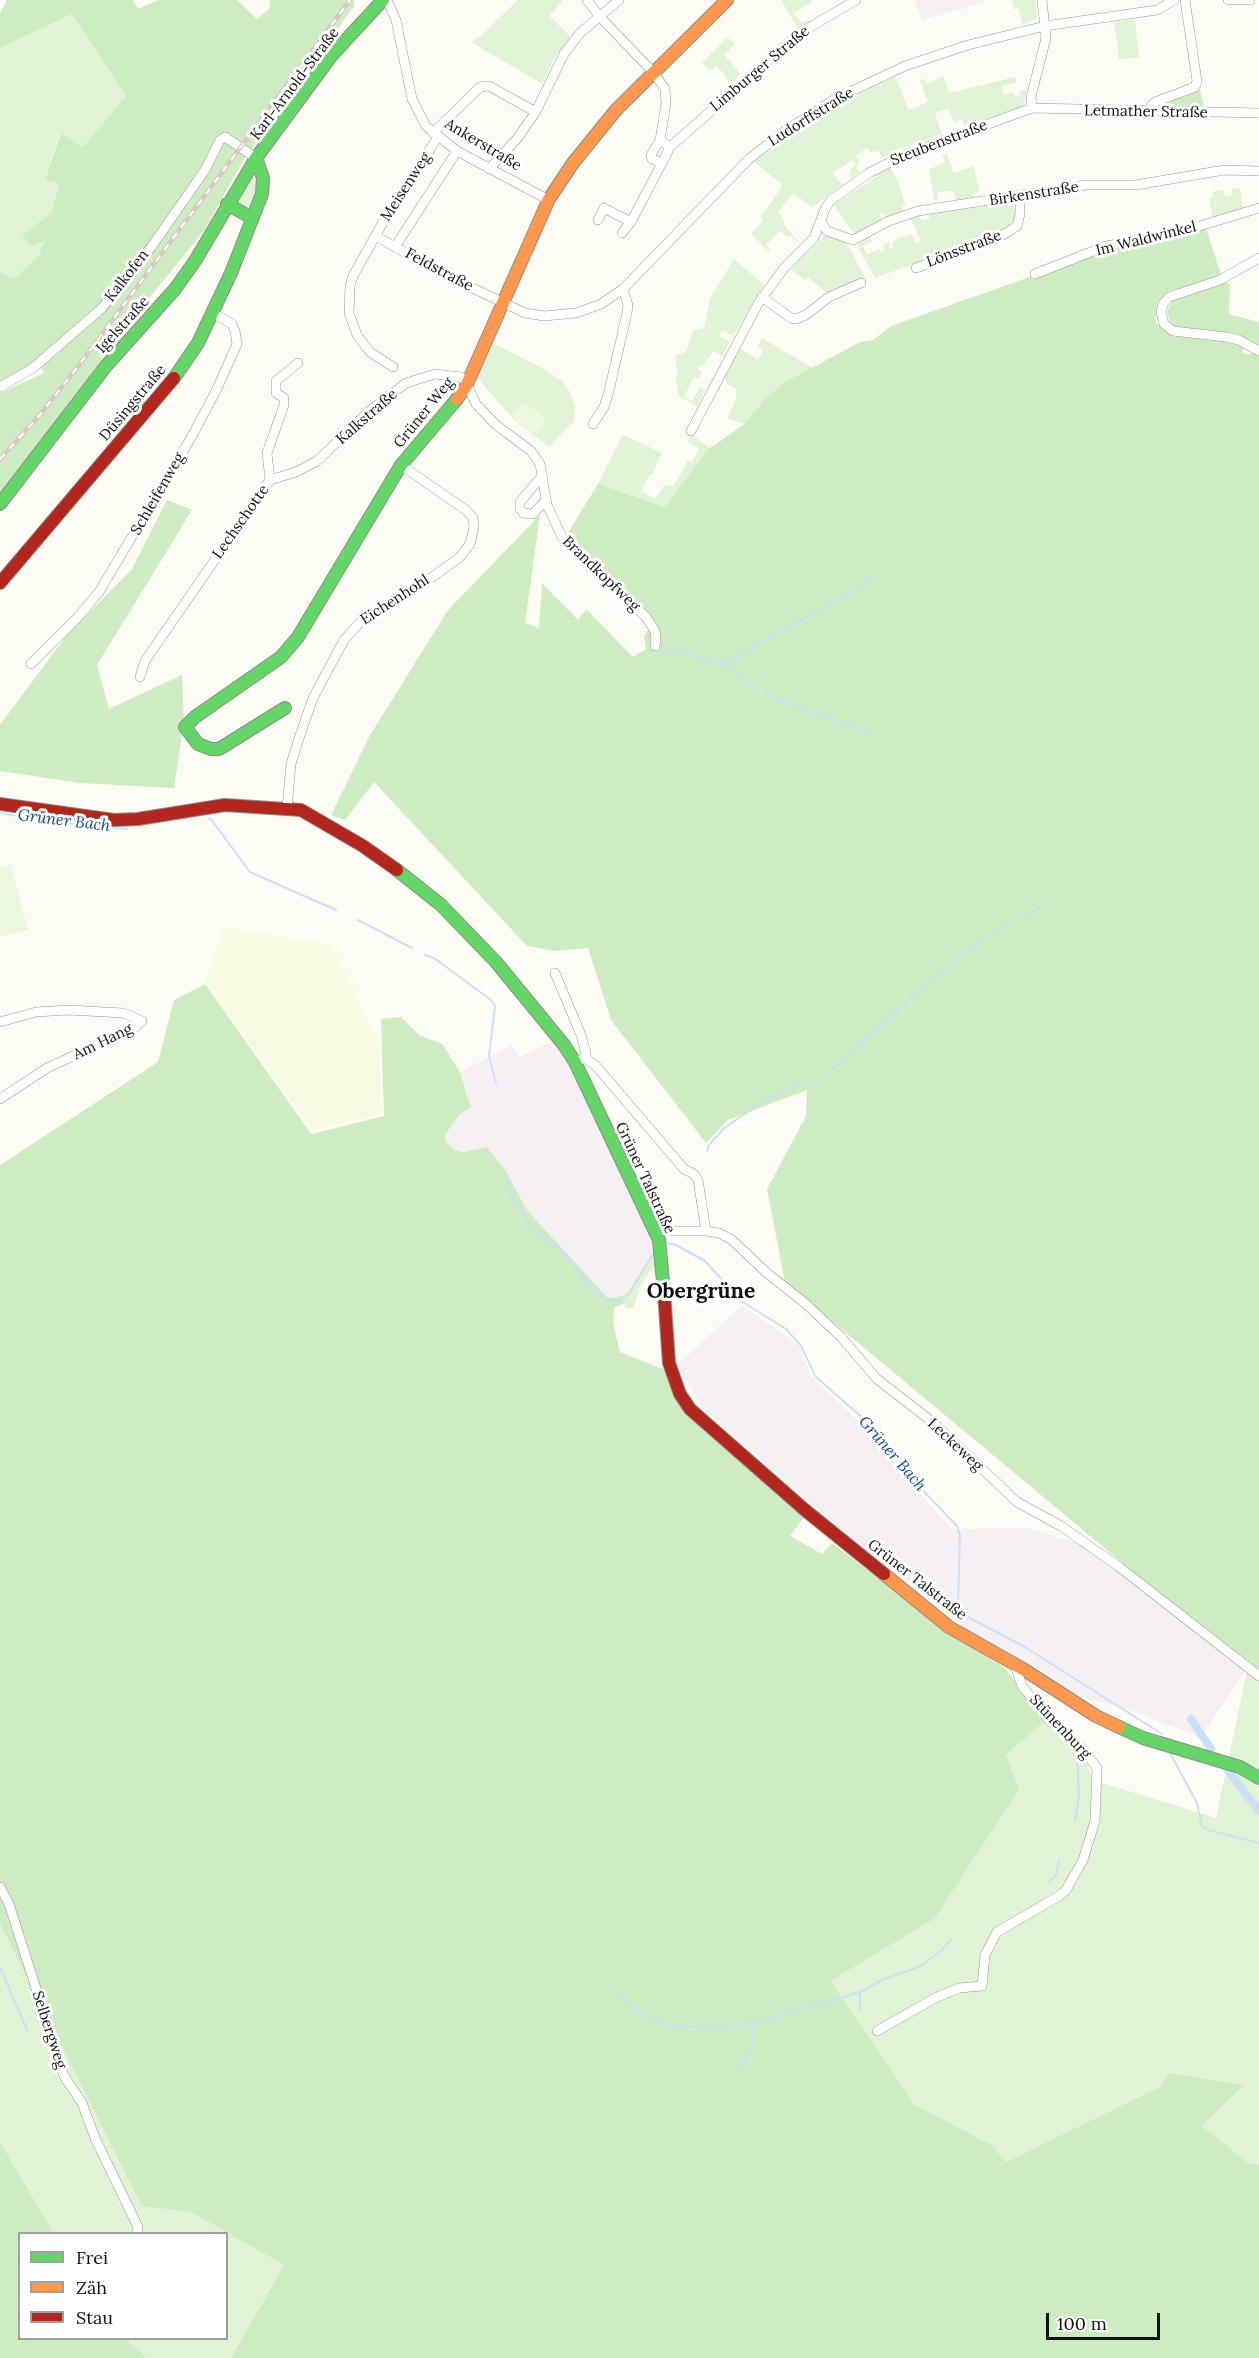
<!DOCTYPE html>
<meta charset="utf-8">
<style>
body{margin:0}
#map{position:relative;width:1259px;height:2358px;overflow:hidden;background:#fcfcf5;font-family:Lora,serif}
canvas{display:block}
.legend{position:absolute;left:18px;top:2232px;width:210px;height:108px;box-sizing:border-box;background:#fff;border:2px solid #9f9f9f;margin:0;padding:8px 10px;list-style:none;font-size:18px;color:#101010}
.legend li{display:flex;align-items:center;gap:12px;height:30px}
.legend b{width:30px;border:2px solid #9f9f9f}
.scale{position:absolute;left:1046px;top:2313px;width:114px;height:27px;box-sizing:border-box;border:3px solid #101010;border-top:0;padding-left:8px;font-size:18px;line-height:21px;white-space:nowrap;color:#101010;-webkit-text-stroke:4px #fff;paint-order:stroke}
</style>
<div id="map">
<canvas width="1259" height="2358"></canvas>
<ul class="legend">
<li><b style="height:8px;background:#63d668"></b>Frei</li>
<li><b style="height:8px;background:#ff974d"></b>Zäh</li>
<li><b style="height:8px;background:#b3261e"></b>Stau</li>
</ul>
<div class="scale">100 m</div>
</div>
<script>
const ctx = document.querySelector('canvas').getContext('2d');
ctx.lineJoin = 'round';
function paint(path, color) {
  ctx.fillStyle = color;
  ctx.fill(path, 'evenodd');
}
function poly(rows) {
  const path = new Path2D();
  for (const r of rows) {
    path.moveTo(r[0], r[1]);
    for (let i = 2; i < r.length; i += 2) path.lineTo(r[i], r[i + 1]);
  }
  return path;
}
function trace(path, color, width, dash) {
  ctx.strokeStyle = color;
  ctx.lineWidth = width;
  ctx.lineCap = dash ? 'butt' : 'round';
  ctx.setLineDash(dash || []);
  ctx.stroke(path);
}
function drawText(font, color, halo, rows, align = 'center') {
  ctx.font = font + ' Lora,serif';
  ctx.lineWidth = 6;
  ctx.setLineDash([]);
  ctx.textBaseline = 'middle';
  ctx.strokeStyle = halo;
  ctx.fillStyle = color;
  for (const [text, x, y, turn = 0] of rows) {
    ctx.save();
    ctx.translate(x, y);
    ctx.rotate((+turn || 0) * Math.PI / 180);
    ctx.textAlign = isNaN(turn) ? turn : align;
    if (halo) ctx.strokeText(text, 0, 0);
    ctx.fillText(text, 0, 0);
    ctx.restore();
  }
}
paint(poly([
 [915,0,983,0,984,3,922,20],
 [558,1039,658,1244,630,1288,615,1298,608,1298,526,1209,490,1150,463,1152,454,1150,446,1142,445,1135,460,1114,468,1094,460,1072,512,1045,519,1057],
 [742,1305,799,1345,811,1376,883,1445,913,1486,952,1529,1028,1528,1093,1548,1248,1666,1201,1738,1142,1714,1072,1694,968,1631,898,1573,864,1549,703,1409,677,1365]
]), '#f4eff1');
paint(poly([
 [223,927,332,945,379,1042,381,1114,313,1130,205,984]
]), '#f7f9e1');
paint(poly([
 [518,0,563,0,549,16,571,37,554,58,542,84,471,42,479,37],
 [781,0,812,0,809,4,795,12,795,15,801,22,810,20,812,22,799,30],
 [1012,0,1036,0,1037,18,1023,25,1018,8,1014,9],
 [72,14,126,96,83,147,60,133,45,178,59,184,52,212,31,246,44,240,39,255,14,279,0,272,0,48],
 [1135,19,1139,58,1119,59,1114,22],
 [727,37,735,44,724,55,741,74,730,85,724,74,716,65,710,71,702,63],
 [943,76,949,93,1015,77,1017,82,1002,86,1004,95,1013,93,1015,97,1020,95,1019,91,1027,89,1023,107,964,126,962,119,954,123,948,109,937,112,935,115,942,134,904,147,882,158,878,150,871,153,867,148,856,155,859,163,856,165,860,172,851,178,849,174,851,172,850,169,856,165,852,160,833,173,842,185,812,207,793,193,778,212,782,216,785,226,800,244,790,235,788,237,780,231,766,245,770,249,768,251,751,234,763,221,760,218,783,185,754,162,804,125,868,89,895,77,909,110,928,102,920,80,924,79,927,84],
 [947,154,954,173,974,166,979,191,973,194,974,200,956,203,954,191,947,191,937,192,938,200,934,200,929,170,945,162,942,155],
 [890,167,898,182,906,205,902,206,903,212,885,219,883,213,880,214,882,220,855,235,834,205],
 [252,177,257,180,256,194,251,207,244,208,237,204,236,201],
 [1240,188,1243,212,1213,220,1209,198,1213,197,1212,192,1224,190,1225,197,1232,196,1232,189],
 [1006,203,1015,208,1015,220,1001,232,875,278,857,245,870,236,872,242,863,245,866,255,880,249,881,252,885,251,883,245,889,242,890,249,893,249,892,243,895,240,911,234,916,243,921,240,910,218,920,216,922,220,929,219,929,214],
 [827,234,846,242,865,277,844,289,829,295,808,277,805,280,791,269],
 [734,259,764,285,733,336,722,331,719,336,730,342,722,356,713,351,703,366,700,365,697,370,702,372,698,379,694,377,684,397,692,401,700,387,705,390,697,407,679,396,675,377,678,376,675,355,686,352,693,330,704,328,710,299],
 [762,338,814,369,784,383,766,398,744,424,727,418,736,400,736,389,727,384,725,376,740,348,758,360,763,350,757,347],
 [491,342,544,369,562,381,570,392,575,406,574,421,549,447,514,420,481,382,478,373],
 [692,434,709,448,665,507,598,484,623,435,626,436,662,453,652,475,650,474,641,491,656,499,664,485,673,487,688,460,692,462,699,449,687,442],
 [658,1244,661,1261,656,1264,641,1284,634,1307,626,1309,622,1295,630,1288],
 [1248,1666,1259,1674,1259,2170,1249,2170,1202,2126,1243,2085,1170,2073,1160,2087,1006,2163,990,2144,915,2105,831,1981,934,1919,1006,1755,1045,1721,1086,1761,1093,1780,1216,1818],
 [0,1924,142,2205,191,2212,284,2265,231,2358,146,2358,126,2339,226,2338,226,2234,54,2233,0,2142]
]), '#e0f3d4');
paint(poly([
 [7,0,133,0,138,9,158,0,237,0,257,19,269,9,270,0,354,0,354,6,243,161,204,231,140,309,0,494,0,393,44,373,37,362,0,381,0,272,14,279,39,255,44,241,31,246,22,236,52,212,59,184,45,179,61,133,83,147,126,96,72,14,0,48,0,13],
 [1200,89,1204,107,1159,106],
 [1206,229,1221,274,1210,280,1168,291,1157,304,1155,319,1157,324,1172,336,1233,342,1244,348,1242,352,1248,355,1252,352,1259,356,1259,1671,1173,1605,785,1282,767,1189,806,1116,807,1090,728,1120,706,1143,611,1020,588,948,555,951,527,946,374,782,345,820,331,815,369,737,448,610,540,515,525,623,539,628,542,583,578,620,586,609,633,657,646,649,644,636,654,621,566,536,598,484,665,507,709,448,715,445,744,424,766,398,784,383,860,342,873,340,891,326,1109,249],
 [1226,281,1230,285,1229,314,1259,322,1259,346,1235,336,1199,329,1177,328,1170,322,1167,312,1172,301],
 [167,500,192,510,97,665,109,709,182,675,184,720,174,788,80,783,0,771,0,725,66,636,132,569],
 [205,984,311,1134,384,1116,381,1019,401,1017,419,1035,442,1044,460,1072,471,1107,460,1114,445,1135,446,1142,454,1150,463,1152,487,1147,506,1171,526,1209,608,1298,615,1298,622,1295,625,1303,614,1308,613,1323,620,1352,670,1372,678,1394,807,1513,790,1536,822,1554,832,1543,951,1634,1005,1668,1045,1721,1006,1755,1019,1790,934,1919,831,1981,915,2105,990,2144,1006,2162,1160,2087,1169,2073,1244,2085,1202,2126,1248,2163,1259,2165,1259,2358,231,2358,284,2265,191,2212,142,2206,0,1924,0,1165,158,1062,174,1000],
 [0,2142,54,2233,20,2234,20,2338,126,2339,146,2358,0,2358]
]), '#ceecc1');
paint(poly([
 [527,404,544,417,545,423,538,433,531,433,514,420,513,414,520,405],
 [11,864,28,930,0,937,0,867]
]), '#ebf7de');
trace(poly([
 [664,648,720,664,723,661,727,661,746,652,759,643,831,604,865,583,871,574],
 [720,664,745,678,757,688],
 [765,693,788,704,873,733],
 [0,813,52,822,127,829],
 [209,819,211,819,250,872,336,910],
 [1020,919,1045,904],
 [358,920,412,948],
 [425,955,434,958,491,1000,495,1006,489,1056,496,1083],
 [827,1074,926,984,976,944,1010,923],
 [707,1151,709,1145,724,1128,773,1095,804,1083],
 [508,1180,508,1188,518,1207,541,1238,559,1247,597,1294,608,1301,618,1301,629,1294,656,1249],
 [664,1245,667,1243,676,1245,705,1261,741,1301,786,1329,801,1346,816,1377,864,1419,910,1477,957,1526,960,1535,958,1603,964,1615,1025,1647,1162,1734],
 [1253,1664,1259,1669],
 [1169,1751,1197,1803,1202,1826,1208,1830,1259,1843],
 [1075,1821,1079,1796,1077,1753],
 [1049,1882,1056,1875,1059,1861],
 [0,1967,28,2032],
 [860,1992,860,2010],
 [620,1996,647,2018,675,2026,711,2028,762,2021,860,1992,884,1979,919,1967,940,1952,951,1940],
 [739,2069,752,2049,753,2022]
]), '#cadff8', 2);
trace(poly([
 [1191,1719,1211,1749],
 [1226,1768,1259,1811]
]), '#cadff8', 8);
const street = poly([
 [387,0,396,20,412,99,426,126,457,151,545,198],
 [587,0,600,17,653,72,665,89,666,104,660,140,670,147,662,163,652,159,651,155,660,140],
 [1228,0,1250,0],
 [1032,108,1259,113],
 [1032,108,1031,97,1046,38,1042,0],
 [1150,112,1151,106,1155,102,1195,87,1197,81,1185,0],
 [433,133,480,87,489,86,536,112],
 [670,147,800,33,856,0],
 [489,169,516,140,535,113,564,54,580,33,619,0],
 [598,220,604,208,631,222],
 [821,221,827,231,853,240,889,221,918,211,1086,185,1136,185,1224,170,1259,171],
 [622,233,631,222,662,163],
 [376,236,439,272,525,313,544,316,576,313,601,304,623,289,749,159,786,130,837,98,905,66,968,45,1045,26,1157,10,1174,0],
 [395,247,457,151],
 [1259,258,1220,280,1169,297,1163,304,1161,312,1164,324,1173,331,1226,337,1239,340,1259,351],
 [916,268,998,238,1017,226,1020,214,1020,196],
 [1035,274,1106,246,1170,235,1259,208],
 [762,297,791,318,796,319,806,315,829,297,861,283],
 [393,367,370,352,357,335,349,313,350,286,353,276,387,215,438,137],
 [0,387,33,368,102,308,152,246,205,170,220,140,225,137,256,158],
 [593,424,604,407,609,391,627,313,628,305,623,289],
 [691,431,759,302,785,267,814,238,825,209,831,200,869,173,906,154,1032,108],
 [542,476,520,502,520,509,523,513,533,514,546,500],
 [270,480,296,472,317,461,368,412,406,383,435,374,461,377,467,384,476,404,495,424,531,451,540,464,547,505,562,537,646,617,655,631,656,640,655,646],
 [31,664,78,617,99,592,192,436,216,391,237,344,235,331,232,324,213,313],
 [140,677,145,661,270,480,267,453,284,405,284,398,276,393,276,381,298,363],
 [287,808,291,764,298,741,313,698,344,640,363,619,420,586,460,557,470,544,474,527,473,518,467,511,401,465],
 [555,973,581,1035,586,1053,585,1058,580,1060],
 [0,1022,36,1012,68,1010,123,1013,142,1021,134,1028,47,1068,0,1099],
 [585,1058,596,1066,684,1169,694,1174,698,1180,706,1231],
 [655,1231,706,1231,719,1233,732,1240,767,1273,806,1304,841,1337,877,1379,935,1424,1017,1502,1061,1526,1118,1566,1259,1676],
 [0,1887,9,1904,64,2076,82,2103,95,2138,138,2227,137,2234],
 [877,2031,935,1998,959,1988,982,1986,985,1955,997,1932,1059,1896,1066,1890,1083,1860,1095,1821,1097,1768,1083,1749,1050,1721,1022,1686,1015,1665]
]);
const fast = poly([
 [227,204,252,218],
 [174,378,198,343,231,273,262,194,263,178,256,158],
 [0,504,106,366,175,289,195,261,256,158,332,55,383,0],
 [285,708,219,749,211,749,198,744,185,727,195,717,281,657,298,637,401,465,457,399],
 [397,870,441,905,496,962,564,1045,575,1062,659,1240,664,1292],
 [1119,1727,1143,1738,1240,1767,1259,1778]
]);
const slow = poly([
 [457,399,467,384,549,199,573,163,616,110,727,0],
 [884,1574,949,1627,1023,1669,1096,1716,1119,1727]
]);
const jam = poly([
 [0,583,174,378],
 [0,804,114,820,138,819,225,805,301,810,363,846,397,870],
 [664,1292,669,1363,680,1394,690,1409,805,1510,884,1574]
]);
trace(street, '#969693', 10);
trace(fast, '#8d8d8a', 14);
trace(slow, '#8d8d8a', 14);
trace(jam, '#8d8d8a', 14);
trace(street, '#fffffe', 9);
trace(fast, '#63d668', 12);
trace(slow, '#ff974d', 12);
trace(jam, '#b3261e', 12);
const rail = poly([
 [0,459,39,416,76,369,350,0]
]);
trace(rail, '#d9c8c4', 4.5);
trace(rail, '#fff', 2, [7]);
drawText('15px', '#101010', '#fff', [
 ["Limburger Straße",760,69,-40],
 ["Karl-Arnold-Straße",295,84,-53],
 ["Letmather Straße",1146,112,1],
 ["Ludorffstraße",811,117,-32],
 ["Steubenstraße",939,143,-21],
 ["Ankerstraße",483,145,31],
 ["Meisenweg",406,187,-57],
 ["Birkenstraße",1034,194,-9],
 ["Im Waldwinkel",1146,239,-14],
 ["Lönsstraße",964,249,-21],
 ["Feldstraße",439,270,28],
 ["Kalkofen",127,276,-52],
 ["Igelstraße",123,325,-48],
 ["Düsingstraße",133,403,-50],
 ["Grüner Weg",424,413,-51],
 ["Kalkstraße",367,417,-41],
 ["Schleifenweg",158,494,-60],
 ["Lechschotte",241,522,-55],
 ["Brandkopfweg",601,574,44],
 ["Eichenhohl",395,600,-33],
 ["Am Hang",103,1042,-26],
 ["Grüner Talstraße",645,1178,65],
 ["Leckeweg",955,1445,43],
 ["Grüner Talstraße",917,1580,38],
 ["Stünenburg",1060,1727,47],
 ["Selbergweg",49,2030,72]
]);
drawText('italic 16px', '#1148aa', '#fff', [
 ["Grüner Bach",64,821,7],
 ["Grüner Bach",892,1454,49]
]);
drawText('bold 21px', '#101010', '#fff', [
 ["Obergrüne",701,1292]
]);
</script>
